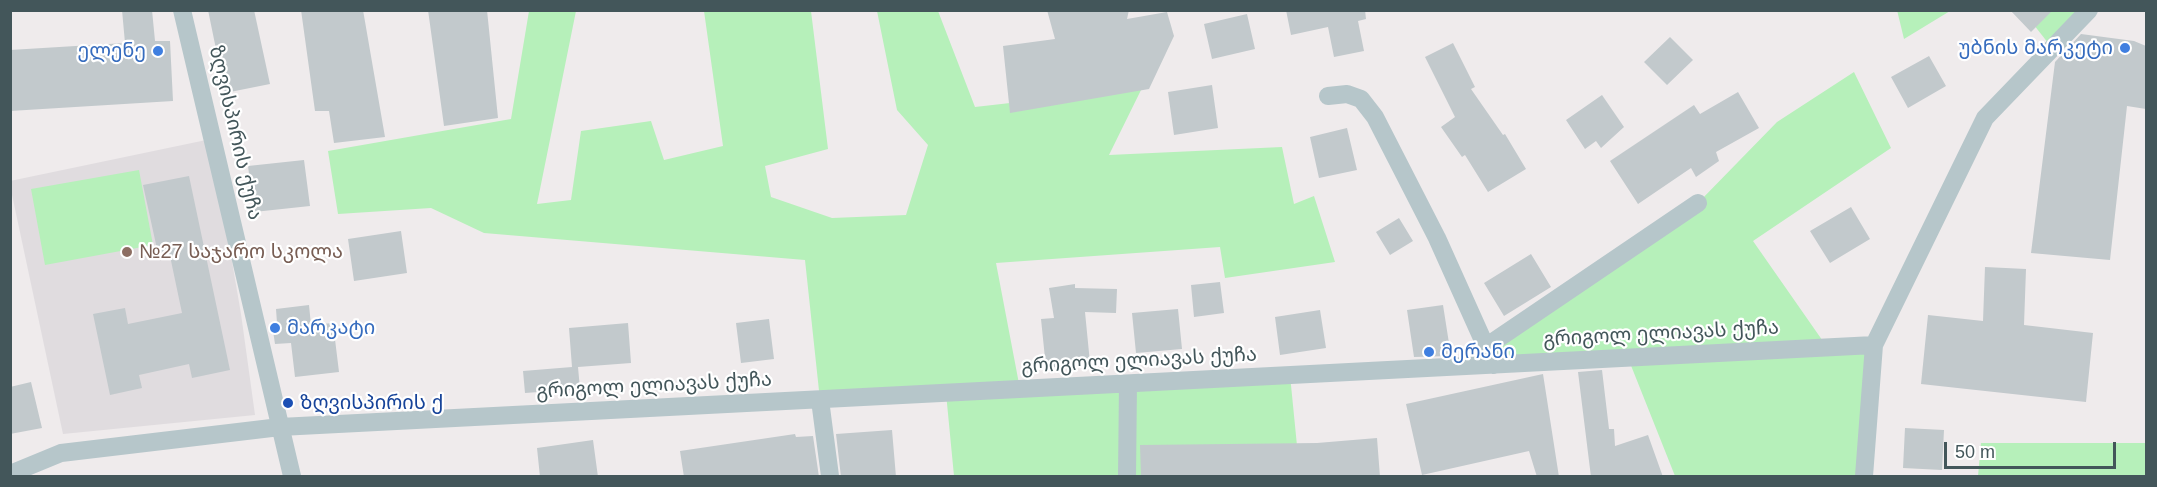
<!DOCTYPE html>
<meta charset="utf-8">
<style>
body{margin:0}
#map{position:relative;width:2157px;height:487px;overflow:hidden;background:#efebec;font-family:Helvetica,sans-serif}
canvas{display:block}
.frame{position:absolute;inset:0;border:12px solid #43565a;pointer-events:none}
.scale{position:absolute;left:1944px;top:442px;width:172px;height:27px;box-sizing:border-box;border:3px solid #43565a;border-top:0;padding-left:8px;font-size:18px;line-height:21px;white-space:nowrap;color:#43565a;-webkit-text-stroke:4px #fff;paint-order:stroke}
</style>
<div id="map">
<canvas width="2157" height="487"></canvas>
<div class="frame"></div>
<div class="scale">50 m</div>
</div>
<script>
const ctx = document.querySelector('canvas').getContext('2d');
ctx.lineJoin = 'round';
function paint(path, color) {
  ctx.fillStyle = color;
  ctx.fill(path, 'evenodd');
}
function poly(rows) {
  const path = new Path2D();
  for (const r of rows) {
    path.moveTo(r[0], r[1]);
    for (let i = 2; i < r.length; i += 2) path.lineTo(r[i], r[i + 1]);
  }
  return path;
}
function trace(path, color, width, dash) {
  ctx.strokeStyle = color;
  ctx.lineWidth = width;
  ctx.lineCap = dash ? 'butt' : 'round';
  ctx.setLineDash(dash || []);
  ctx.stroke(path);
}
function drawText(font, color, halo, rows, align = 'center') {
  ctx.font = font + ' Helvetica,"Noto Sans Georgian",sans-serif';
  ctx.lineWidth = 4.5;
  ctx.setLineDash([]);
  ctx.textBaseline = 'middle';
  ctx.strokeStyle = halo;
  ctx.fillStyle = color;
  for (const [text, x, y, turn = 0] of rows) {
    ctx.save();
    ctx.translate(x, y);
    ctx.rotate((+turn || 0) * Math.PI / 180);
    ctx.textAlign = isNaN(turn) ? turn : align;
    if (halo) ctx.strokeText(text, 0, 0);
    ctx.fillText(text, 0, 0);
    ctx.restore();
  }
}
paint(poly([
 [211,139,241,314,255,415,63,434,11,190,10,181]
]), '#e0dcdf');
paint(poly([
 [1897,10,1950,10,1950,11,1904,39],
 [529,11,576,11,537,204,571,200,581,131,651,121,664,160,723,146,704,11,811,11,828,149,765,166,771,197,832,218,906,215,928,145,897,110,877,11,938,11,975,107,1142,88,1109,155,1282,147,1294,204,1314,196,1335,262,1225,278,1220,247,996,263,1020,389,1290,375,1300,476,954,476,946,393,820,400,805,260,484,233,431,208,338,214,328,151,511,119],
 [2023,11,2089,11,2052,48],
 [1854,72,1891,148,1753,241,1827,347,1874,345,1864,476,1675,476,1628,358,1494,365,1487,346,1698,203,1777,122],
 [139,170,153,245,45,265,31,189],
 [1981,443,2146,443,2146,476,1978,476]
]), '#b6f0ba');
paint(poly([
 [122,10,152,10,155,41,170,41,173,101,10,111,10,50,125,43],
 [208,10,254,10,270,84,225,93],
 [301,10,363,10,385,137,334,143,329,111,315,111],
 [428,10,487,10,498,118,444,126],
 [1047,10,1129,10,1127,19,1167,12,1174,36,1149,89,1010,113,1003,46,1055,39],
 [1286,10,1365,10,1366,19,1358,21,1364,51,1334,57,1328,27,1291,35],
 [2010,10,2053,10,2031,32],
 [1247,14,1255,49,1212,59,1204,24],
 [2081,34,2134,41,2146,46,2146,109,2127,106,2110,260,2031,253,2055,62],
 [1670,37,1693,60,1667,85,1644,62],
 [1453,43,1475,87,1471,89,1503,135,1505,134,1526,169,1488,192,1465,155,1462,157,1441,127,1455,117,1425,57],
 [1929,56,1946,86,1908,108,1891,77],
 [1212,85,1218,128,1174,135,1168,92],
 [1738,92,1759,128,1716,152,1719,161,1696,177,1691,168,1638,204,1610,161,1694,105,1700,114],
 [1602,95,1624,127,1601,148,1596,141,1585,149,1566,120],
 [1347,128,1357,170,1319,178,1310,137],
 [304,160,310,206,254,212,248,166],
 [189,176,230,370,192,378,189,364,139,375,142,388,110,395,93,314,125,308,128,324,182,313,170,256,159,258,143,185],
 [1851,207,1870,239,1830,263,1810,231],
 [1399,218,1413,241,1390,255,1376,232],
 [401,231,407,273,354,281,348,239],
 [1531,254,1551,287,1504,316,1484,283],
 [1985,267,2026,269,2024,325,2093,333,2086,402,1921,384,1928,315,1983,321],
 [1220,282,1224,313,1194,317,1191,285],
 [1075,284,1075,288,1117,289,1116,313,1085,312,1090,363,1046,368,1041,319,1054,318,1049,288],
 [309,305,311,325,333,323,339,372,295,377,291,343,275,344,272,324,277,323,276,309],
 [1443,305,1451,356,1414,357,1407,310],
 [1178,309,1182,349,1136,353,1132,313],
 [1320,310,1326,348,1280,355,1275,317],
 [769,319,774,359,741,363,736,323],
 [628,323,631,363,578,367,580,389,525,393,523,371,572,367,569,328],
 [1602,370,1609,429,1614,429,1615,446,1648,435,1663,477,1591,477,1578,372],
 [1543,374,1559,477,1537,477,1529,451,1422,475,1406,404],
 [31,382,42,428,10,434,10,387],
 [1905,428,1944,430,1942,470,1903,468],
 [892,430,896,477,841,477,836,434],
 [795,434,796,437,813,436,819,477,684,477,680,451],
 [1377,438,1380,477,1141,477,1140,445,1317,443],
 [593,440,598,477,540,477,537,448]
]), '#c2c9cc');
trace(poly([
 [182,10,292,476],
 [1328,96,1347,94,1361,99,1375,117,1437,238,1494,365],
 [1487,346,1698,203],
 [820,400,830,476],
 [10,474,61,453,280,427,1874,345],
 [1127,476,1128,384],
 [1864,476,1874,345,1985,118,2089,10]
]), '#b6c6ca', 18);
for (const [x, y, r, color] of [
 [2125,48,6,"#3f7fe0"],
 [158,51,6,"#3f7fe0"],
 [127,252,6,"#8d6e63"],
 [275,328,6,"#3f7fe0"],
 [1429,352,6,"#3f7fe0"],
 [288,403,6,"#1a4fb4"]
]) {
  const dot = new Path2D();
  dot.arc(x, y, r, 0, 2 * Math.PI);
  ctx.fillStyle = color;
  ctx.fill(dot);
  trace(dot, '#fff', 2);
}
drawText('20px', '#366cbe', '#fff', [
 ["უბნის მარკეტი",2113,48],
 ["ელენე",146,51],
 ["მარკატი",287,328,"left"],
 ["მერანი",1441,352,"left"]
], 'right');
drawText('20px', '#43565a', '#fff', [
 ["ზღვისპირის ქუჩა",235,133,77],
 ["გრიგოლ ელიავას ქუჩა",1661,334,-3],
 ["გრიგოლ ელიავას ქუჩა",1139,361,-3],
 ["გრიგოლ ელიავას ქუჩა",654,386,-3]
]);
drawText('20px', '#785e54', '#fff', [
 ["№27 საჯარო სკოლა",139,252]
], 'left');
drawText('20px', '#164399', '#fff', [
 ["ზღვისპირის ქ",300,403]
], 'left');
</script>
